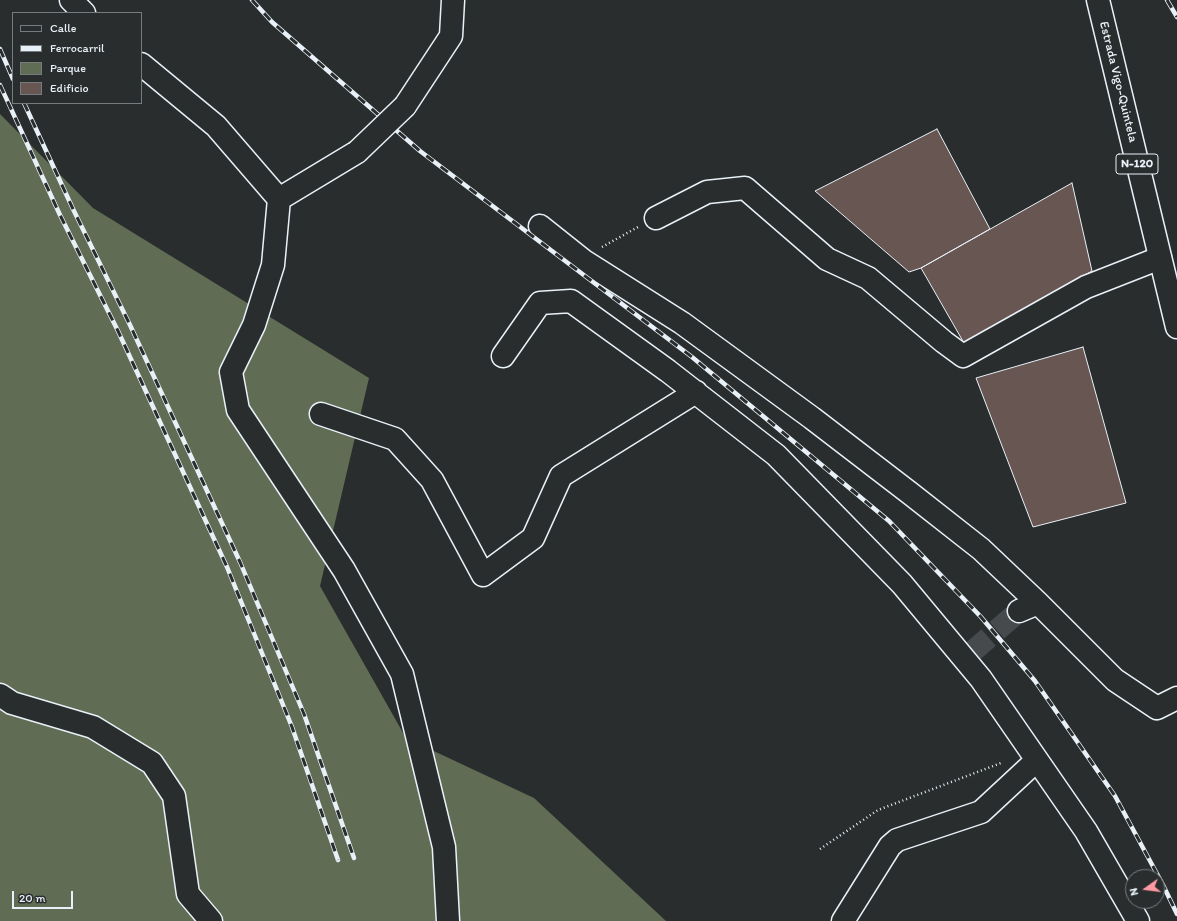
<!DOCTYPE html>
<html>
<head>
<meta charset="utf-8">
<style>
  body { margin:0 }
  #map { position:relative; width:1177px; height:921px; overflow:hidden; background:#2a2d2e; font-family:Itim,sans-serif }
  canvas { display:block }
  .legend { position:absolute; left:12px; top:12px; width:130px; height:92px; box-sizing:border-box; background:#2a2d2e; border:1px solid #767b7f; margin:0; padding:5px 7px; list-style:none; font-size:12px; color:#e8f1f8 }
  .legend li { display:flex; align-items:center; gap:8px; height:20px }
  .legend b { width:20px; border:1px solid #767b7f }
  .north { position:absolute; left:1125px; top:869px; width:40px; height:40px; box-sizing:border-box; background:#2a2d2e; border:1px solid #767b7f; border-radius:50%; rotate:256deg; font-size:11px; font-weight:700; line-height:16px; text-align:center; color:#e8f1f8 }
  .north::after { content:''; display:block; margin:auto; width:14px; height:18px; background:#ff9aa2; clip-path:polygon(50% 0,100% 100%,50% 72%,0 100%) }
  .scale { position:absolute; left:12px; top:891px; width:61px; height:18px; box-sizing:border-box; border:2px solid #e8f1f8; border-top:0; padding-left:5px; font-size:12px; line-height:14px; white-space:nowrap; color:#e8f1f8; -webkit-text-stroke:3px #2a2d2e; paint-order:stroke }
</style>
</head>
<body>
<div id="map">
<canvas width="1177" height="921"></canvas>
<ul class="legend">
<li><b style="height:5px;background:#2a2d2e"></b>Calle</li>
<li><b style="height:5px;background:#e8f1f8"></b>Ferrocarril</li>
<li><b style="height:11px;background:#606d54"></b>Parque</li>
<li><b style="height:11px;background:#685653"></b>Edificio</li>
</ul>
<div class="north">N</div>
<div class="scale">20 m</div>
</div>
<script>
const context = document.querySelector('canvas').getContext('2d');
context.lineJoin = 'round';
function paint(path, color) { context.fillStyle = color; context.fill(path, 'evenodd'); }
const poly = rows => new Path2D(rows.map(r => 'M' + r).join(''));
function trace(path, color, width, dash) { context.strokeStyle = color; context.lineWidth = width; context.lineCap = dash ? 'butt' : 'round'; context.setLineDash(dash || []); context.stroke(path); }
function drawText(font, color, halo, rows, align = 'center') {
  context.font = font + ' Itim,sans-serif'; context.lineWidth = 3; context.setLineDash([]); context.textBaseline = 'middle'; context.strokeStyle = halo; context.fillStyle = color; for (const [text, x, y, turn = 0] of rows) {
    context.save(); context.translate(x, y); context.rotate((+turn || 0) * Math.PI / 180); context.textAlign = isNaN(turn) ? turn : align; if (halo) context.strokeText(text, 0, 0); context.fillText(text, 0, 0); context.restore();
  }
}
paint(poly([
  [0,114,93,208,369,378,320,586,406,738,534,798,666,921,0,921]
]), '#606d54');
const building = poly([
  [937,129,990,229,921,268,909,272,815,191,937,129],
  [1072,183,1092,271,964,343,921,268,1072,183],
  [1083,347,1126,503,1033,527,976,378,1083,347]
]);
paint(building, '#685653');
trace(building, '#e8f1f8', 1);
trace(poly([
  [972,652,1019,611]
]), '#464a4c', 22, [22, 11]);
const minor = poly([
  [71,0,84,13],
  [141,64,216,126,279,199,273,265,254,325,231,372,238,410,344,570,402,674,444,847,448,921],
  [405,106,451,36,453,0],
  [279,199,357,152],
  [656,218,707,192,745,188,827,259,868,278,944,342,963,356,1086,287,1160,258],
  [540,226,584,261,682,323,812,418,911,494,981,549,1038,603,1115,680,1157,708,1177,698],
  [503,356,540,303,571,301,668,371,776,455,902,584,981,679,1086,831,1138,921],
  [321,414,395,439,432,480,483,575,533,538,561,476,696,392],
  [1019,611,1038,603],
  [0,695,12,703,93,727,152,763,174,796,188,894,211,921],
  [843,921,890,846,897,840,981,812,1037,760]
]);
const highway = poly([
  [1098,0,1177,327]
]);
trace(minor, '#e8f1f8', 25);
trace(highway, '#e8f1f8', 25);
trace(poly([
  [602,247,638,227],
  [820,849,878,810,1001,763]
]), '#e8f1f8', 2.5, [1, 3]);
trace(minor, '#2a2d2e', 22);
trace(highway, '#2a2d2e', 22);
const rail = poly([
  [252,0,272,22,420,151,692,357,889,521,981,617,1035,681,1115,796,1163,885,1177,914],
  [1167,0,1177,17],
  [0,49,13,79],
  [0,85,60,215,118,331,227,567,292,727,338,860],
  [24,103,73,209,130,325,240,562,304,714,354,858]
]);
trace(rail, '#e8f1f8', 4.5);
trace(rail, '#2a2d2e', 3, [9]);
const minorBridge = poly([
  [357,152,405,106]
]);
trace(minorBridge, '#e8f1f8', 25, []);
trace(minorBridge, '#2a2d2e', 22);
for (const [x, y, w] of [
  [1137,164,42]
]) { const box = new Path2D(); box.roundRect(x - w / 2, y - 10, w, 20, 3); context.fillStyle = '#2a2d2e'; context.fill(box); trace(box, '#e8f1f8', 1); }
drawText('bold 12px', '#e8f1f8', null, [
  ["N-120",1137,164]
]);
drawText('13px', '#e8f1f8', '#2a2d2e', [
  ["Estrada Vigo-Quintela",1118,82,76]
]);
</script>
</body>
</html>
